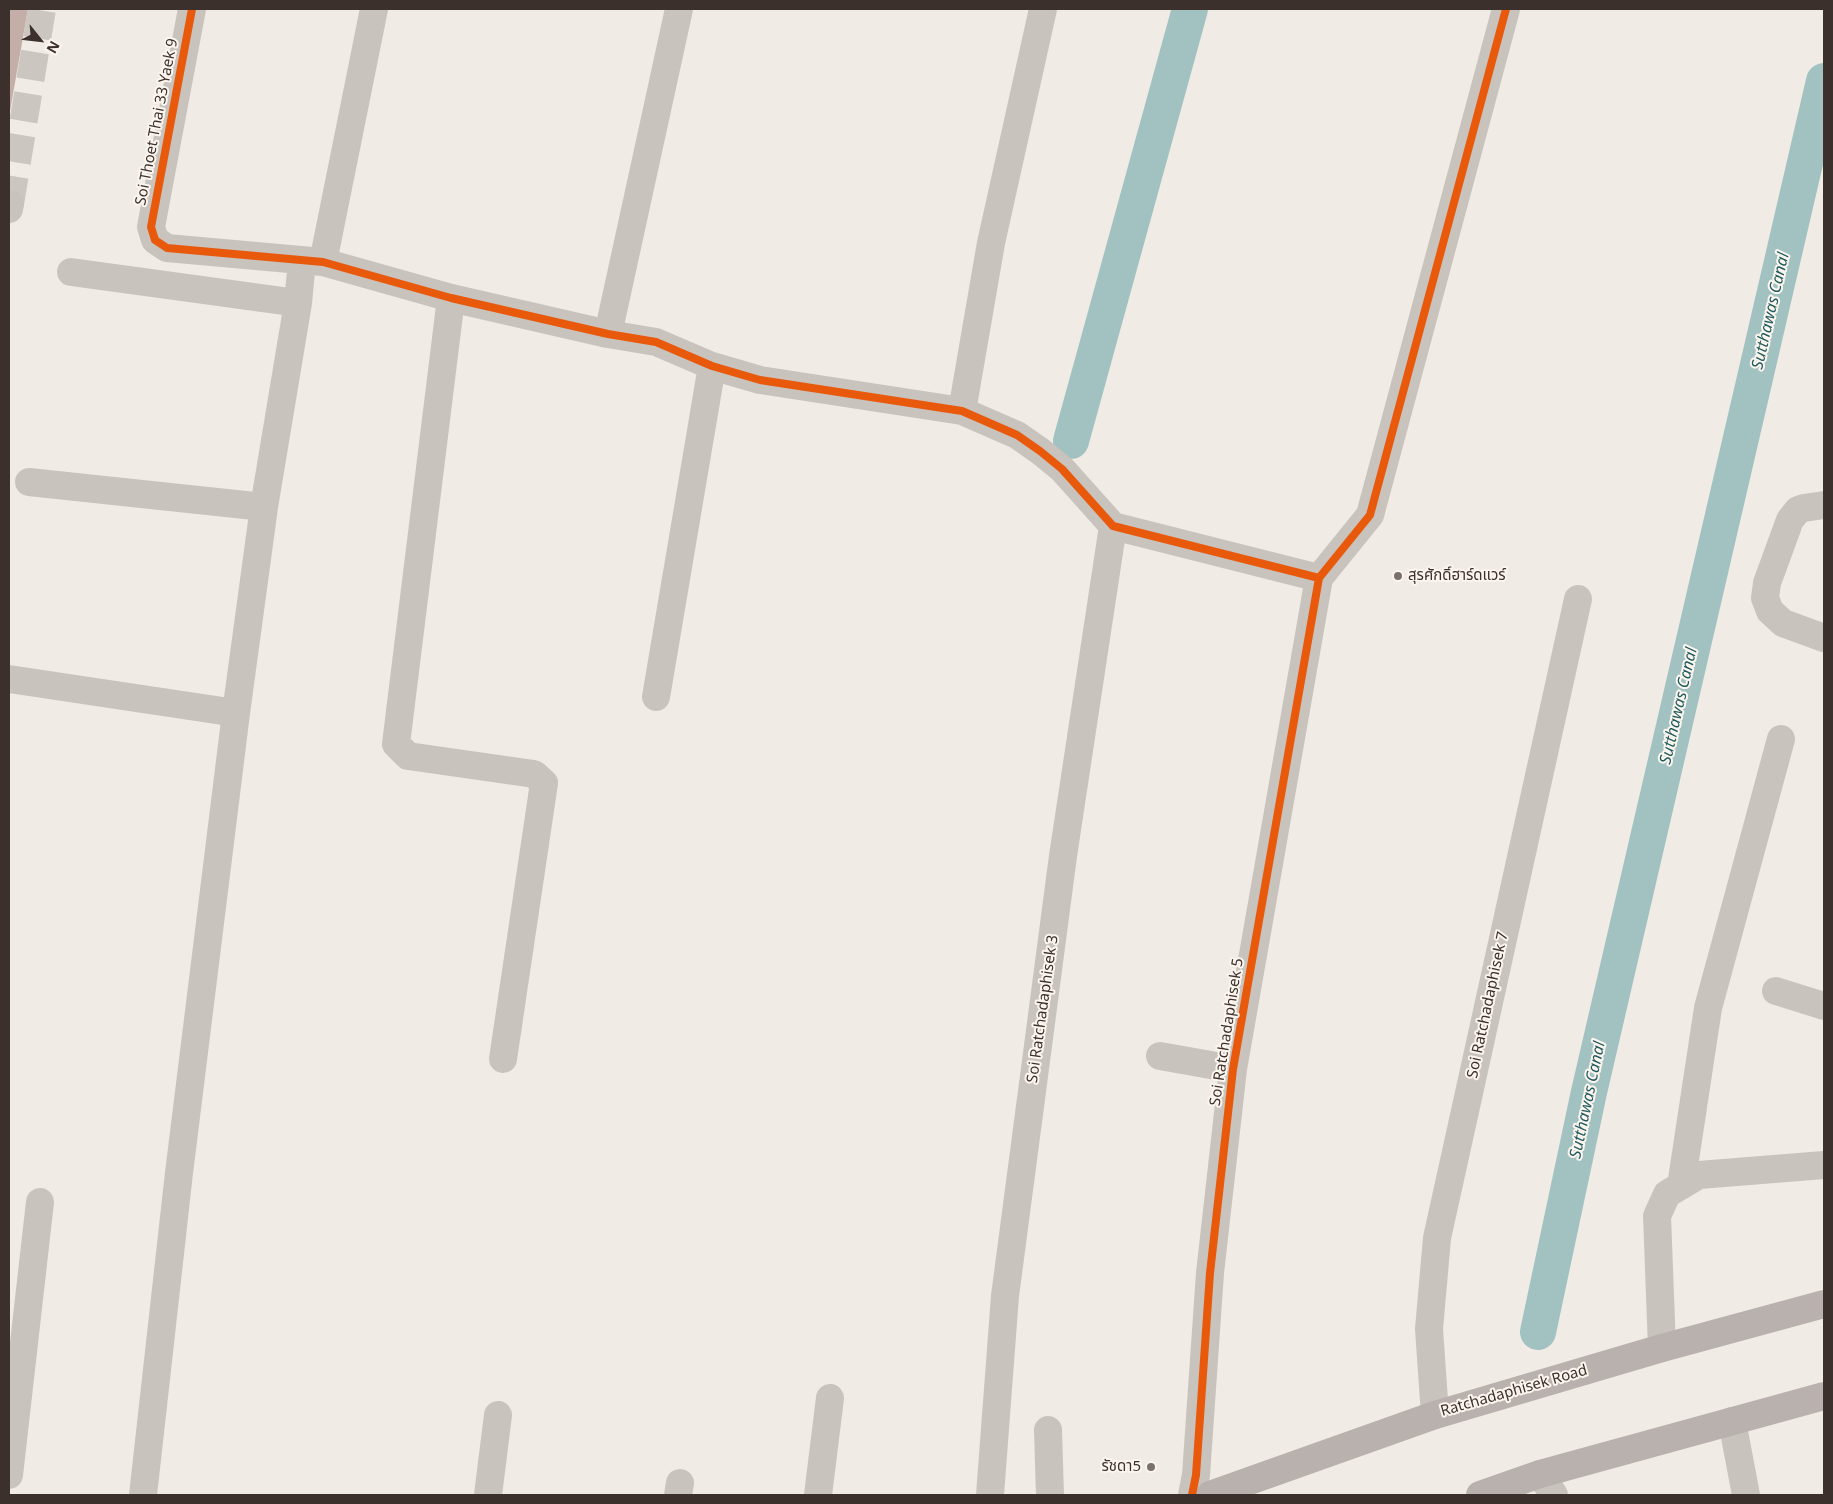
<!DOCTYPE html>
<html>
<head>
<meta charset="utf-8">
<style>
  body { margin:0 }
  #map { position:relative; width:1833px; height:1504px; overflow:hidden; background:#f0ebe5; font-family:"Noto Sans",sans-serif }
  canvas { display:block }
  .frame { position:absolute; inset:0; border:10px solid #3b302b; pointer-events:none }
  .north { position:absolute; left:15px; top:15px; width:50px; height:50px; -webkit-text-stroke:4px #fbf5ee; paint-order:stroke; rotate:119deg; font-size:14px; font-weight:700; line-height:20px; text-align:center; color:#3b302b }
  .north::after { content:''; display:block; margin:auto; width:18px; height:22px; background:#3b302b; clip-path:polygon(50% 0,100% 100%,50% 72%,0 100%) }
</style>
</head>
<body>
<div id="map">
<canvas width="1833" height="1504"></canvas>
<div class="frame"></div>
<div class="north">N</div>
</div>
<script>
const context = document.querySelector('canvas').getContext('2d');
context.lineJoin = 'round';
const poly = rows => new Path2D(rows.map(r => 'M' + r).join(''));
function trace(path, color, width, dash) { context.strokeStyle = color; context.lineWidth = width; context.lineCap = dash ? 'butt' : 'round'; context.setLineDash(dash || []); context.stroke(path); }
function paint(path, color) { context.fillStyle = color; context.fill(path, 'evenodd'); }
function drawText(font, color, halo, rows, align = 'center') {
  context.font = font + ' "Noto Sans","Noto Sans Thai",sans-serif'; context.lineWidth = 4; context.setLineDash([]); context.textBaseline = 'middle'; context.strokeStyle = halo; context.fillStyle = color; for (const [text, x, y, turn = 0] of rows) {
    context.save(); context.translate(x, y); context.rotate((+turn || 0) * Math.PI / 180); context.textAlign = isNaN(turn) ? turn : align; if (halo) context.strokeText(text, 0, 0); context.fillText(text, 0, 0); context.restore();
  }
}
trace(poly([
  [1071,441,1190,9],
  [1538,1332,1589,1092,1824,81]
]), '#a1c2c1', 36);
paint(poly([
  [9,9,28,9,10,111,9,111]
]), '#c3afa7');
trace(poly([
  [10,204,42,9]
]), '#ccc6c0', 28, [28, 14]);
trace(poly([
  [192,9,151,227,155,240,167,248,323,262,451,298,608,334,656,342,712,366,760,380,962,411,1017,435,1040,451,1062,469,1113,526,1319,578],
  [9,209,10,204],
  [323,262,374,9],
  [71,272,298,303],
  [451,298,396,744,408,756,534,774,544,783,503,1059],
  [608,334,679,9],
  [962,411,991,243,1043,9],
  [29,482,264,507],
  [1824,505,1804,508,1798,510,1790,520,1767,583,1765,598,1770,611,1783,623,1824,638],
  [9,679,236,713],
  [656,697,712,366],
  [1776,991,1824,1006],
  [1160,1056,1233,1069],
  [1681,1186,1708,1008,1781,739],
  [1662,1348,1657,1216,1667,1194,1699,1175,1824,1165],
  [1435,1415,1429,1329,1437,1238,1578,599],
  [1732,1421,1746,1495],
  [1048,1430,1050,1495],
  [1540,1474,1554,1495],
  [9,1475,40,1202],
  [143,1495,179,1173,236,713,264,507,298,303,302,260],
  [488,1495,498,1415],
  [678,1495,680,1483],
  [818,1495,830,1398],
  [990,1495,1005,1296,1063,856,1113,526],
  [1192,1495,1196,1475,1210,1273,1233,1069,1319,578,1370,515,1506,9]
]), '#c9c3be', 28);
trace(poly([
  [1210,1495,1435,1415,1662,1348,1824,1304],
  [1480,1495,1540,1474,1824,1396]
]), '#b8b1ad', 28);
trace(poly([
  [192,9,151,227,155,240,167,248,323,262,451,298,608,334,656,342,712,366,760,380,962,411,1017,435,1040,451,1062,469,1113,526,1319,578],
  [1192,1495,1196,1475,1210,1273,1233,1069,1319,578,1370,515,1506,9]
]), '#e8590c', 8);
for (const [x, y, r, color] of [
  [1398,576,5,"#7a716c"],
  [1151,1467,5,"#7a716c"]
]) { const dot = new Path2D(); dot.arc(x, y, r, 0, 2 * Math.PI); context.fillStyle = color; context.fill(dot); trace(dot, '#fbf5ee', 2); }
drawText('15px', '#3b302b', '#fbf5ee', [
  ["Soi Thoet Thai 33 Yaek 9",157,122,-79],
  ["Soi Ratchadaphisek 7",1488,1005,-78],
  ["Soi Ratchadaphisek 3",1043,1009,-82],
  ["Soi Ratchadaphisek 5",1227,1032,-81],
  ["Ratchadaphisek Road",1514,1391,-16]
]);
drawText('15px', '#3b302b', '#fbf5ee', [
  ["สุรศักดิ์ฮาร์ดแวร์",1408,576],
  ["รัชดา5",1141,1467,"right"]
], 'left');
drawText('italic 16px', '#1f5a5e', '#fbf5ee', [
  ["Sutthawas Canal",1771,311,-77],
  ["Sutthawas Canal",1679,706,-77],
  ["Sutthawas Canal",1588,1100,-78]
]);
</script>
</body>
</html>
